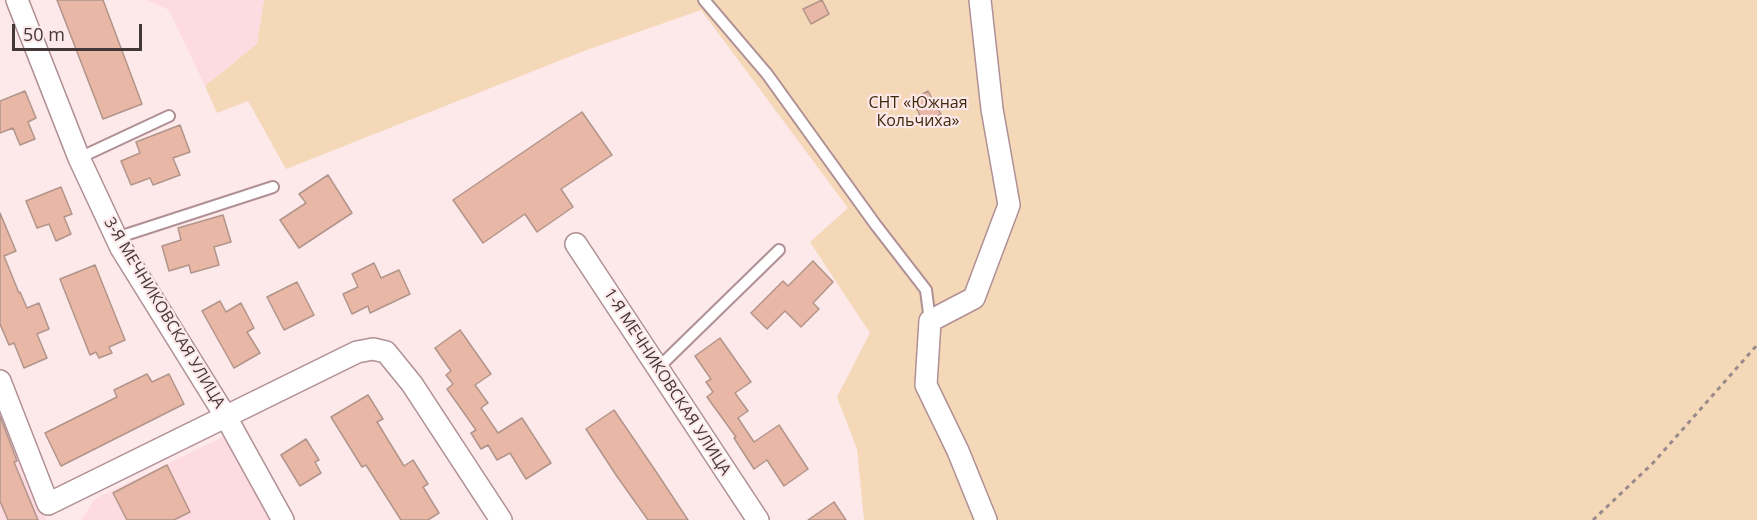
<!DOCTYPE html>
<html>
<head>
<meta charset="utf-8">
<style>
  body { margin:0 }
  #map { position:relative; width:1757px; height:520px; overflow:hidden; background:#fde8ea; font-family:"Open Sans",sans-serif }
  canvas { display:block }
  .scale { position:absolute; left:12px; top:24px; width:130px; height:27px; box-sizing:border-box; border:3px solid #443738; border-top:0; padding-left:8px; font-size:18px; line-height:21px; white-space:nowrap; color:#443738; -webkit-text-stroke:4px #fde8ea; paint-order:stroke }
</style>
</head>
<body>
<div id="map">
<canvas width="1757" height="520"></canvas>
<div class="scale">50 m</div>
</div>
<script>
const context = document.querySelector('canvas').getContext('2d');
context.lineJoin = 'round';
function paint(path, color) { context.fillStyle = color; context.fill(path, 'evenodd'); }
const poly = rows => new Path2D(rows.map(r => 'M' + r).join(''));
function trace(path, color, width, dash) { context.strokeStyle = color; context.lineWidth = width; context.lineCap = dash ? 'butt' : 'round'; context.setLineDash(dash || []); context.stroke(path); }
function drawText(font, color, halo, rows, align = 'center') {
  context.font = font + ' "Open Sans",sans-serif'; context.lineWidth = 4.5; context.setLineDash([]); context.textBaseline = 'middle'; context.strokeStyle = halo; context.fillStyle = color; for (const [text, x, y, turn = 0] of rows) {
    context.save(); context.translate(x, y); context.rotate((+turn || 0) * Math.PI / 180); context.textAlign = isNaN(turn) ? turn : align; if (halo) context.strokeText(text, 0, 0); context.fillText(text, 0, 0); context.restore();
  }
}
paint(poly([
  [146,0,264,0,257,44,205,86,169,10],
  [0,400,47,520,0,520],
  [227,435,272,520,81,520,95,499]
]), '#fedbe0');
paint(poly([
  [264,0,1757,0,1757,520,864,520,857,449,837,397,870,333,810,242,848,208,701,10,584,51,286,169,248,101,217,113,205,86,257,44]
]), '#f4d8b8');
const building = poly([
  [57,0,103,0,142,104,103,119,57,0],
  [822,0,829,14,811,24,803,9,822,0],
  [25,91,36,118,28,122,35,139,20,145,13,128,0,133,0,101,25,91],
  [928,91,941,114,924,123,912,100,928,91],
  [582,112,612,155,561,189,573,207,537,232,525,214,483,243,453,200,582,112],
  [180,125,190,152,173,158,180,175,153,185,150,178,131,185,121,161,140,153,136,142,180,125],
  [328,175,352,213,299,248,280,220,306,203,299,194,328,175],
  [61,187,72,214,64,217,71,234,56,241,49,224,37,228,26,201,61,187],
  [0,213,16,251,4,256,19,293,20,292,27,308,39,303,49,329,37,334,47,358,24,368,14,343,9,345,0,324,0,213],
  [223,215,231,242,214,247,219,265,191,273,189,265,169,271,162,246,181,240,178,228,223,215],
  [813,261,833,282,813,303,819,309,801,327,785,311,767,329,751,313,783,281,788,286,813,261],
  [374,263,381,278,399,270,410,294,370,313,368,306,352,314,343,294,358,287,352,274,374,263],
  [95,265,125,340,109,347,112,353,99,358,96,352,90,355,60,279,95,265],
  [297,282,314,315,284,330,267,297,297,282],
  [220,301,226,312,241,303,254,328,247,332,260,353,234,368,202,311,220,301],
  [460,330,491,374,475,385,488,403,481,408,498,433,522,418,551,463,526,479,510,453,497,460,488,445,481,449,471,433,476,430,447,389,453,384,446,375,451,371,435,348,460,330],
  [720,338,751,382,735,393,748,411,738,418,754,442,779,425,808,469,784,486,767,460,754,469,734,438,736,437,707,397,713,392,706,382,711,379,695,356,720,338],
  [147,374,152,382,169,374,184,404,61,466,45,433,117,397,114,390,147,374],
  [368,395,383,419,377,422,404,466,413,460,428,484,423,487,439,513,428,520,401,520,366,465,362,467,331,417,368,395],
  [614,410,657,473,688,520,648,520,616,475,586,429,614,410],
  [0,416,17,461,14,462,38,520,8,520,0,501,0,416],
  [306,439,319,460,315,462,321,473,300,486,281,455,306,439],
  [167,465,190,512,174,520,127,520,113,493,167,465],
  [834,502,846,520,808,520,834,502]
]);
paint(building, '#e8b7a6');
trace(building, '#b2958a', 1.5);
const service = poly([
  [704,0,767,74,875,224,926,290,930,321],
  [79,158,169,116],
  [116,238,273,187],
  [658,368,779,250]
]);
const minor = poly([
  [17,0,79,158,121,248,226,417,283,520],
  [980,0,992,109,1009,205,974,298,930,321,926,385,958,451,986,520],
  [576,244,758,520],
  [0,381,48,504,357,352,373,349,386,352,412,384,501,520]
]);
trace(service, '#b09094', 14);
trace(minor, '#b09094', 24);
trace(poly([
  [1593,520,1653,463,1757,345]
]), '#9a8a8b', 3, [4.5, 4.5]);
trace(service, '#fff', 10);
trace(minor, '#fff', 21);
drawText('16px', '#412a0c', '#fde8ea', [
  ["СНТ «Южная",918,103],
  ["Кольчиха»",918,121]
]);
drawText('16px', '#443738', '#fde8ea', [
  ["3-Я МЕЧНИКОВСКАЯ УЛИЦА",164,313,59],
  ["1-Я МЕЧНИКОВСКАЯ УЛИЦА",667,382,57]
]);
</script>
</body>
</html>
